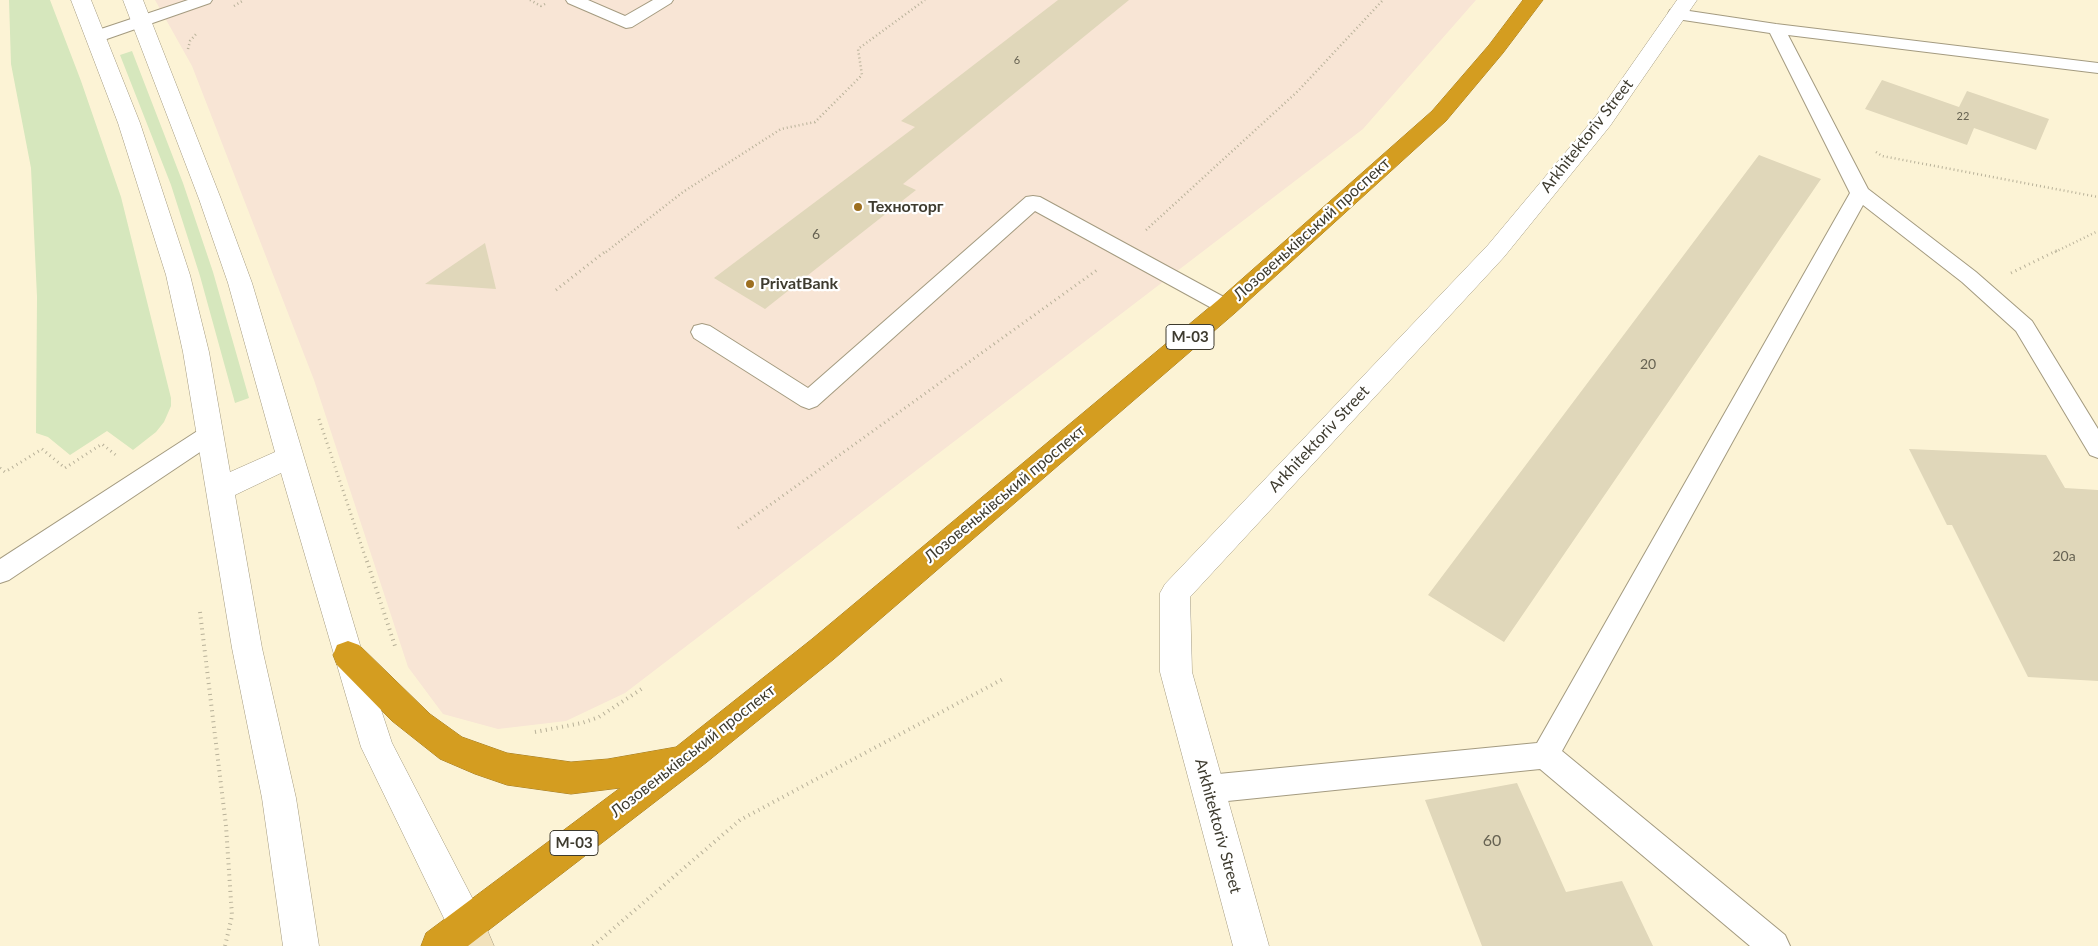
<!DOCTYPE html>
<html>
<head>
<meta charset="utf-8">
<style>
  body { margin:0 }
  canvas { display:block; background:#fcf3d5 }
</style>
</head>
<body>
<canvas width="2098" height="946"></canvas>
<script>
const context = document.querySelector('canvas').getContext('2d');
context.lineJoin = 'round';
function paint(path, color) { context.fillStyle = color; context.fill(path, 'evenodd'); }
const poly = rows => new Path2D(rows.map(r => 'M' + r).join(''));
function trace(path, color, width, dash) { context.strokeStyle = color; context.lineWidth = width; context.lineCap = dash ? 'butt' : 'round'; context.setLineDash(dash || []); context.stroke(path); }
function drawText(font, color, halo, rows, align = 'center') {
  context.font = font + ' Lato,sans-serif'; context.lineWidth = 4.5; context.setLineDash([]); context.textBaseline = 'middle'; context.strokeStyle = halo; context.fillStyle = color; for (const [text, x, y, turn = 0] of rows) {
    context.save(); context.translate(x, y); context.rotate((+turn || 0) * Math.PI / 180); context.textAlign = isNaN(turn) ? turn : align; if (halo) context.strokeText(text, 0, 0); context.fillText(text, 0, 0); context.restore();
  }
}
paint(poly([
  [155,0,1476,0,1363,129,625,693,566,721,498,729,443,714,408,667,314,380,192,66]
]), '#f8e5d5');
paint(poly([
  [9,0,50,0,81,81,121,197,171,398,171,406,164,422,156,432,133,450,107,431,70,455,48,437,36,433,37,297,31,168,11,64],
  [132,51,183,183,213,272,249,398,235,403,200,276,171,185,120,55]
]), '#d6e7bd');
paint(poly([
  [1058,0,1129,0,903,184,916,190,765,309,714,278,915,127,901,121],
  [1882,80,1959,107,1967,91,2049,119,2036,150,1974,128,1967,145,1865,109],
  [1759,155,1821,179,1504,642,1428,595],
  [485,243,496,289,425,284],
  [1909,449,2046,455,2065,488,2098,490,2098,681,2028,677,1952,525,1947,525],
  [1517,783,1566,892,1622,881,1653,946,1482,946,1425,800]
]), '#e0d7ba');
const lane = poly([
  [188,0,212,0,210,3,101,41,95,42,89,41,87,37,89,33,188,0],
  [566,0,588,0,625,16,653,0,673,0,671,3,632,27,626,28,568,3,566,0],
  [1676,9,1776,24,2098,63,2098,73,1788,35,1868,189,1976,272,2032,321,2098,429,2098,458,2090,455,2016,331,1962,282,1863,205,1562,751,1785,935,1790,946,1750,946,1540,769,1208,803,1198,799,1194,789,1198,779,1208,775,1537,743,1850,193,1770,33,1670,18,1668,14,1670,10,1676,9],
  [1033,196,1040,197,1233,302,1237,307,1233,312,1226,315,1219,312,1035,211,817,406,809,409,801,406,694,338,691,332,694,326,702,324,710,326,808,388,1026,197,1033,196],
  [210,425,218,428,222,434,218,440,9,580,0,583,0,559,202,428,210,425]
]);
const street = poly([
  [71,0,91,0,140,123,190,275,209,352,230,472,275,452,228,283,199,199,123,0,143,0,221,199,252,283,363,655,392,743,480,913,485,926,480,939,467,944,454,939,361,747,281,473,235,495,262,648,296,798,319,946,283,946,262,798,232,648,183,352,166,275,118,123,71,0],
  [1677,0,1697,0,1610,126,1504,257,1190,597,1192,672,1269,946,1233,946,1160,672,1160,593,1165,584,1488,245,1596,116,1677,0]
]);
const secondary = poly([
  [467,908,480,913,494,946,458,946,449,926,454,913,467,908]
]);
const highway = poly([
  [1523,0,1543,0,1503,53,1446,121,1235,313,834,659,707,762,468,946,421,946,426,933,620,788,571,794,507,785,475,774,440,759,392,721,337,665,333,655,337,645,348,641,359,645,430,714,462,737,507,753,571,762,608,759,676,747,812,639,1217,301,1432,111,1489,45,1523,0]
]);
trace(lane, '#a49b80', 2);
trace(street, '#a49b80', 1);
trace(secondary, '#a49b80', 1);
trace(highway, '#a07b25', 1);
trace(poly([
  [530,0,541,6,545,4],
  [234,6,244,0],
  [188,49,190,41,197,33],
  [1876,152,1882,156,2098,197],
  [1146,230,1298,91,1383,0],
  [606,252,683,192,781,129,815,122,862,75,858,49,925,0],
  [2055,252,2098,231]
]), '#b8b199', 2.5, [1, 3]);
trace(poly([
  [2011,273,2058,250],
  [556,290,607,250],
  [319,419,367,562],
  [0,468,5,472,42,449,65,468,102,444,117,456],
  [738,528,1097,270]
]), '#b8b199', 3, [1, 4]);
trace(poly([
  [367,561,395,646],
  [200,612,226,826,232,916,225,946],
  [535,732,582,723,599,717,643,688],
  [593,946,740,820,1003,679]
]), '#b8b199', 4, [1, 4.5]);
paint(lane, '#fff');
paint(street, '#fff');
paint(secondary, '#f2e2bc');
paint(highway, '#d49d20');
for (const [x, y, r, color] of [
  [858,207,5,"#9d6f20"],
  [750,284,5,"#9d6f20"]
]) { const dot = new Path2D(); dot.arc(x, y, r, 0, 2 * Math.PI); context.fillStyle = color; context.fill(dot); trace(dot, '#fff', 2); }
drawText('11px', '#666252', null, [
  ["6",1017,60],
  ["22",1963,116]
]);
drawText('14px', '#666252', null, [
  ["6",816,234],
  ["20",1648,364],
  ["20а",2064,556]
]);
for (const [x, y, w] of [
  [1190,337,48],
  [574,843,48]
]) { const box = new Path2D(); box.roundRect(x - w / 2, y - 12.5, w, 25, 4); context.fillStyle = '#fff'; context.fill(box); trace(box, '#3e3b2f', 1); }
drawText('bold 15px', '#3e3b2f', null, [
  ["М-03",1190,337],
  ["М-03",574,843]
]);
drawText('16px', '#3e3b2f', '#fff', [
  ["Arkhitektoriv Street",1587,136,-52],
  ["Лозовеньківський проспект",1312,229,-42],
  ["Arkhitektoriv Street",1319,439,-47],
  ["Лозовеньківський проспект",1005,494,-40],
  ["Лозовеньківський проспект",693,751,-38],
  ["Arkhitektoriv Street",1218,826,75]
]);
drawText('bold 16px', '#3e3b2f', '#fff', [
  ["Техноторг",868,207],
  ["PrivatBank",760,284]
], 'left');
drawText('16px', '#666252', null, [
  ["60",1492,841]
]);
</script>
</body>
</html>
